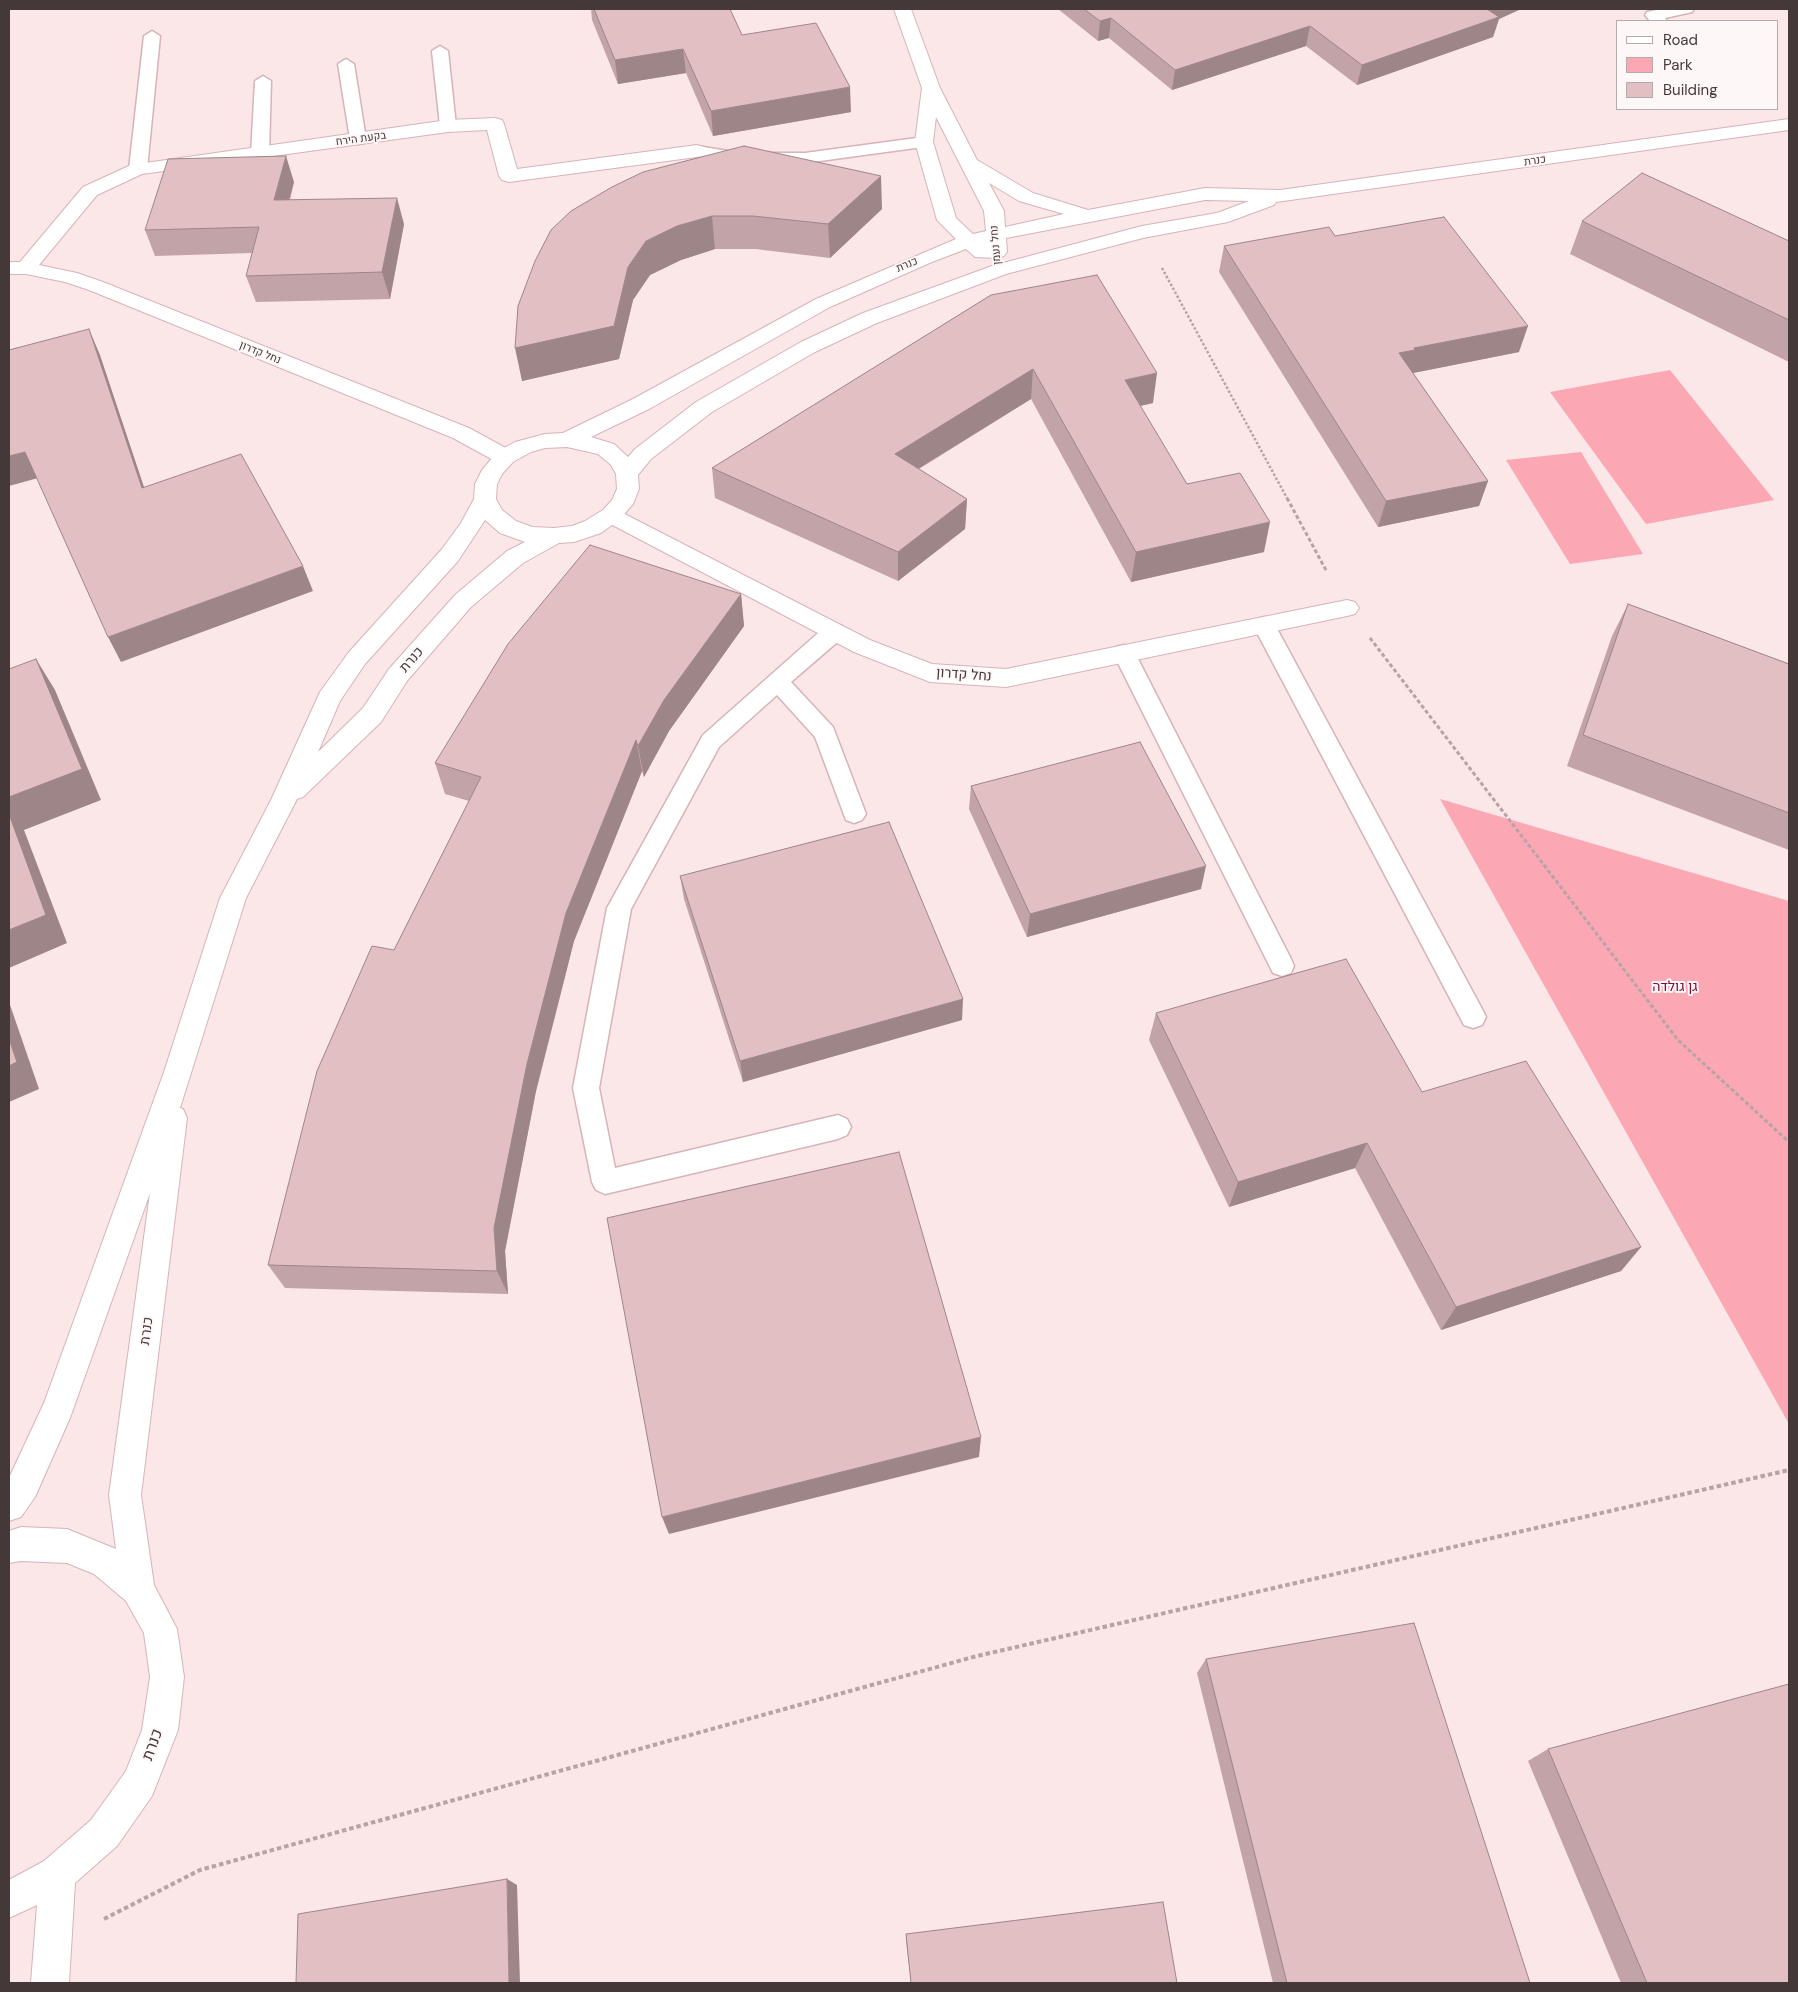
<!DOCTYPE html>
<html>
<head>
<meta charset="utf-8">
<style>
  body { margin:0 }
  #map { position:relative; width:1798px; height:1992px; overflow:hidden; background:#fbe6e8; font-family:"DM Sans",sans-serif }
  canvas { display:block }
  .frame { position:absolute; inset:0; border:10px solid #453839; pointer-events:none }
  .legend { position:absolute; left:1616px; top:20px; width:162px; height:90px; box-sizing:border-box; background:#fef7f8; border:1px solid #b4abac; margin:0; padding:6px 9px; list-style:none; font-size:15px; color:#453839 }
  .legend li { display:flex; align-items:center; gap:10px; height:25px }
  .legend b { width:25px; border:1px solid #b4abac }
</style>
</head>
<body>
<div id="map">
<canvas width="1798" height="1992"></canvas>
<div class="frame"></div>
<ul class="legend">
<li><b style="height:6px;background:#fff"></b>Road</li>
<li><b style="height:14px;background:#fba7b4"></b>Park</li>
<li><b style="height:14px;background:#e1bfc3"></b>Building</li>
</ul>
</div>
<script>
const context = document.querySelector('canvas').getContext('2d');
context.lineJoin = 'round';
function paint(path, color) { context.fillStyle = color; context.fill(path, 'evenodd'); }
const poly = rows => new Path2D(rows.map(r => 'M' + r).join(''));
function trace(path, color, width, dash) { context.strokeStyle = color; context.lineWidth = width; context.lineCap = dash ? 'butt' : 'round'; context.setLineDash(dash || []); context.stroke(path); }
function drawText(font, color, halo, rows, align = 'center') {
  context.font = font + ' "DM Sans",Heebo,sans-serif'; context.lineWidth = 4; context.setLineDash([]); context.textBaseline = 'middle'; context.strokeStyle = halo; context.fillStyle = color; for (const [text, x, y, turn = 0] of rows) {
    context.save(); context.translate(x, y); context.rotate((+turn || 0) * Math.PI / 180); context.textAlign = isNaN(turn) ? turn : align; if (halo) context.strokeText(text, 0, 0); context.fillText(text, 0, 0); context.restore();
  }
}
paint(poly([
  [1670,370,1774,500,1646,524,1550,392],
  [1581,452,1643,554,1570,564,1506,460],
  [1440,799,1789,901,1789,1424]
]), '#fba7b4');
const lane = poly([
  [1661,9,1694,9,1692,12,1665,18,1667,21,1650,21,1645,15,1647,12,1661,9],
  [152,31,160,36,147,169,144,173,138,174,132,173,129,169,144,36,152,31],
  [440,46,448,51,456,126,454,130,448,131,442,130,440,126,432,51,440,46],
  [346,59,354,64,366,139,364,143,358,144,352,143,350,139,338,64,346,59],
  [263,76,271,81,269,154,266,158,260,159,254,158,251,154,255,81,263,76],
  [924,137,930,138,932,142,930,146,805,163,741,163,697,156,691,155,688,151,691,147,697,146,741,153,805,153,924,137],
  [1264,617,1272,620,1275,625,1482,1009,1486,1017,1482,1025,1473,1028,1464,1025,1253,625,1256,620,1264,617],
  [834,624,842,626,845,632,842,638,791,682,833,727,866,814,862,820,854,823,846,820,815,737,777,695,719,747,631,909,599,1088,615,1168,838,1115,847,1119,851,1127,847,1135,838,1139,605,1194,596,1190,592,1182,573,1088,607,908,703,735,826,626,834,624],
  [1124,645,1132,647,1135,653,1291,959,1294,966,1291,973,1282,976,1273,973,1113,653,1116,647,1124,645]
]);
const street = poly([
  [495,118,502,120,504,124,517,169,697,145,704,147,706,151,704,155,697,157,509,182,502,180,499,176,487,130,448,132,142,174,97,195,39,265,77,273,103,282,469,428,513,452,516,457,513,462,505,464,497,462,453,438,89,290,65,282,26,274,9,274,9,262,20,262,83,187,131,165,448,120,495,118],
  [611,507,870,640,932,664,1006,669,1347,600,1355,602,1359,608,1355,614,1347,616,1006,687,930,682,854,652,603,520,600,515,603,510,611,507]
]);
const secondary = poly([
  [894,9,911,9,940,88,977,160,1033,193,1088,210,1205,188,1280,190,1789,119,1789,130,1276,202,1274,205,1228,222,1143,238,1006,274,877,323,815,352,712,412,651,459,638,475,639,489,633,504,619,520,601,533,574,542,559,543,523,563,471,607,407,681,381,722,303,797,297,799,246,898,180,1108,183,1109,187,1118,141,1495,154,1585,177,1629,184,1677,178,1730,152,1796,117,1846,75,1883,69,1983,31,1983,37,1905,9,1918,9,1880,44,1861,91,1820,126,1771,142,1730,150,1677,144,1633,126,1601,94,1574,67,1563,21,1561,9,1563,9,1531,21,1527,67,1529,116,1549,109,1495,150,1193,70,1418,35,1497,21,1517,9,1521,9,1478,44,1403,164,1072,220,898,271,800,320,692,349,652,442,549,461,523,474,499,475,484,482,470,497,452,515,442,545,434,563,433,633,399,816,299,956,239,937,220,915,142,922,88,894,9],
  [936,117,984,211,986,231,973,234,956,218,933,142,936,117],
  [989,183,1019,201,1064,214,1005,227,1004,211,989,183],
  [1205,200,1249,201,1217,213,1142,226,992,266,863,313,801,342,696,402,635,449,628,457,614,444,591,437,649,409,830,307,932,262,966,249,975,257,997,258,1004,256,1007,252,1006,238,1205,200],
  [567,447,598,454,611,465,616,474,617,489,612,500,603,510,585,521,572,526,554,528,532,527,516,521,502,510,496,499,497,484,502,474,513,462,531,452,545,448,567,447],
  [485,520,500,533,525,542,507,551,455,595,389,669,363,708,318,752,340,701,365,664,458,561,485,520]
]);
trace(lane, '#d6b4b8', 3);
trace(street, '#d6b4b8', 2);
trace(secondary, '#d6b4b8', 2);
trace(poly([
  [1162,268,1288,500]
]), '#b6a4a5', 2.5, [2.5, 2]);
trace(poly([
  [1287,498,1327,572],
  [1370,638,1678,1040,1789,1142]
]), '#b6a4a5', 3, [4, 2.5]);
trace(poly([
  [104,1919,200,1870,977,1656,1789,1470]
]), '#b6a4a5', 4, [4.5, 3]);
paint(lane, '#fff');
paint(street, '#fff');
paint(secondary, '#fff');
paint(poly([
  [591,9,730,9,742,35,851,112,713,136,686,73,618,84,592,20],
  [1058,9,1521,9,1499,19,1493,37,1357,85,1306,46,1172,90,1109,38,1098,41],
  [744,146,882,209,830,258,755,249,715,249,681,260,650,275,633,300,619,359,522,381],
  [294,182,290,200,404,224,390,299,256,302,246,276,252,253,155,256,145,230],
  [1582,221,1789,241,1789,362,1570,254],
  [1335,236,1519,352,1413,373,1488,481,1479,506,1378,527,1219,272,1224,246],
  [991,295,1153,403,1140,406,1187,484,1264,552,1131,582,1031,399,919,469,967,499,965,529,898,581,715,498,712,468],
  [741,594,744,626,669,731,644,777,642,771,574,941,536,1091,505,1251,508,1294,285,1288,268,1265,394,950,469,801,445,794,435,763],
  [1628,604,1789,664,1789,850,1567,766,1612,636],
  [971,786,1201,889,1027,937,969,809],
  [680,876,962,1020,743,1082,684,899],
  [1156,1013,1422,1092,1641,1247,1621,1271,1441,1330,1355,1168,1229,1207,1149,1040],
  [1206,1659,1530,1983,1273,1983,1197,1673],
  [1548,1749,1789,1983,1621,1983,1528,1761],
  [906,1934,1177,1983,911,1983,906,1940]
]), '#c2a4a8');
paint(poly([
  [1485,9,1521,9,1499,19,1493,37,1357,85,1362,65],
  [1111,18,1109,38,1098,41,1100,21],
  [1310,26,1306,46,1172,90,1175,70],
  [683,49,686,73,618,84,615,60],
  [850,87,851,112,713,136,711,111],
  [286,156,294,182,282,226,274,200],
  [881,176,882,209,830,258,828,224],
  [397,198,404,224,390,299,382,272],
  [712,216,715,249,681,260,650,275,633,300,619,359,522,381,515,348,628,267,646,241,677,226],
  [1528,326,1519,352,1408,374,1399,353,1414,348],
  [89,329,100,355,153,514,142,488],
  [1033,369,1031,399,895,483,895,454],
  [1157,373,1153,403,1121,410,1125,380],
  [25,452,38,478,9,486,9,456],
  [1488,481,1479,506,1378,527,1386,501],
  [967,499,965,529,898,581,898,552],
  [1270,522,1264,552,1131,582,1136,552],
  [303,566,313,591,121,662,108,637],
  [741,594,744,626,669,731,644,777,638,746,664,700],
  [36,659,55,690,101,800,24,830,67,943,9,968,9,797],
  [636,740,642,771,574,941,536,1091,505,1251,508,1294,497,1271,494,1228,527,1064,566,913],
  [1206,866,1201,889,1027,937,1030,914],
  [963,999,962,1020,743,1082,740,1061],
  [9,1002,39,1089,9,1102],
  [1367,1143,1355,1168,1229,1207,1238,1182],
  [1641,1247,1621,1271,1441,1330,1456,1307],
  [981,1437,979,1457,669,1534,662,1517],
  [507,1879,517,1885,520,1983,509,1983]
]), '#9e8688');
const building = poly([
  [594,9,730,9,742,35,816,23,850,87,711,111,683,49,615,60,594,9],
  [1084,9,1487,9,1499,17,1362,65,1310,26,1175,70,1111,18,1100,21,1084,9],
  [744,146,881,176,828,224,753,216,712,216,677,226,646,241,628,267,614,326,515,348,518,306,535,261,551,230,571,211,612,187,643,172,744,146],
  [286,156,274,200,397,198,382,272,246,276,259,227,145,230,168,159,286,156],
  [1642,173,1789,241,1789,320,1582,221,1642,173],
  [1444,217,1528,326,1414,348,1415,350,1399,353,1488,481,1386,501,1224,246,1329,227,1335,236,1444,217],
  [1097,275,1157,373,1125,380,1187,484,1240,473,1270,522,1136,552,1033,369,895,454,967,499,898,552,712,468,991,295,1097,275],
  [89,329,142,488,241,454,303,566,108,637,25,452,9,456,9,350,89,329],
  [590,545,741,594,664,700,638,746,636,740,566,913,527,1064,494,1228,497,1271,268,1265,317,1071,372,946,394,950,481,777,435,763,508,644,590,545],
  [1628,604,1789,664,1789,813,1583,735,1628,604],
  [36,659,82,769,9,797,9,669,36,659],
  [1140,742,1206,866,1030,914,971,786,1140,742],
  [9,814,46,915,9,930,9,814],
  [889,822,963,999,740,1061,680,876,889,822],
  [1346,959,1422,1092,1526,1061,1641,1247,1456,1307,1367,1143,1238,1182,1156,1013,1346,959],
  [9,1039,17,1062,9,1066,9,1039],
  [899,1152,981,1437,662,1517,607,1218,899,1152],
  [1414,1623,1530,1983,1287,1983,1206,1659,1414,1623],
  [1789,1684,1789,1983,1647,1983,1548,1749,1789,1684],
  [507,1879,509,1983,296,1983,298,1914,507,1879],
  [1163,1902,1177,1983,911,1983,906,1934,1163,1902]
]);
paint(building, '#e1bfc3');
trace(building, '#9e8688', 1);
drawText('11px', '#453839', '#fef7f8', [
  ["בקעת הירח",361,139,-8],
  ["כנרת",1535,161,-8],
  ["נחל נעמן",996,245,-95],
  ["כנרת",907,265,-23],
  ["נחל קדרון",260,353,22]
]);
drawText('14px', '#453839', '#fef7f8', [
  ["כנרת",412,660,-49],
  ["נחל קדרון",964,675,4],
  ["כנרת",147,1331,-82]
]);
drawText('14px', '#810c34', '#fef7f8', [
  ["גן גולדה",1675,987]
]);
drawText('16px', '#453839', '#fef7f8', [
  ["כנרת",153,1745,-70]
]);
</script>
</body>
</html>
